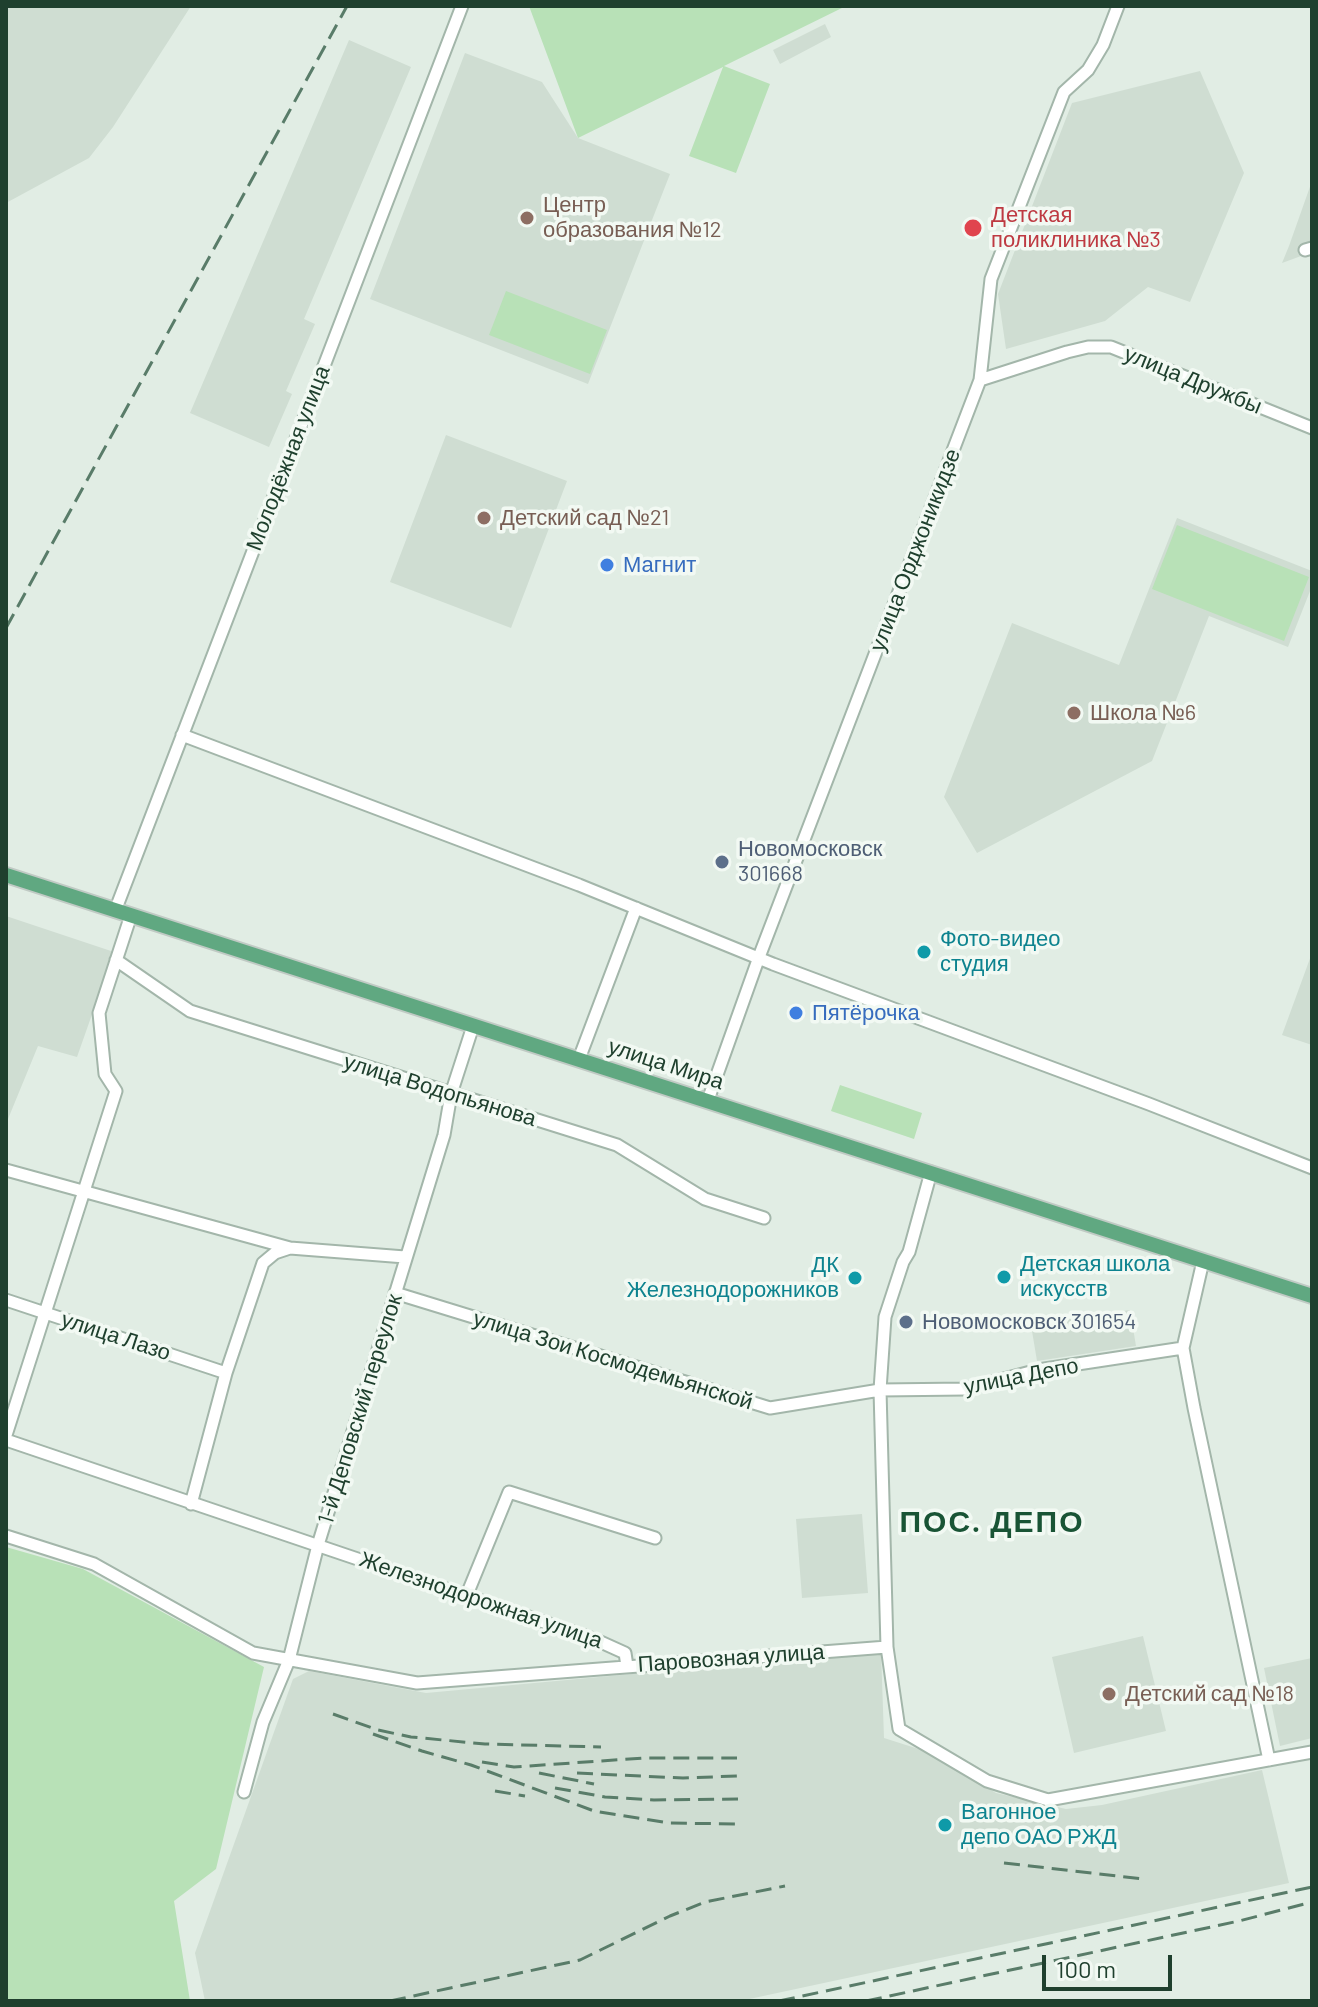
<!DOCTYPE html>
<html>
<head>
<meta charset="utf-8">
<style>
  body { margin:0 }
  #map { position:relative; width:1318px; height:2007px; overflow:hidden; background:#e1ede4; font-family:Barlow,sans-serif }
  canvas { display:block }
  .frame { position:absolute; inset:0; border:8px solid #1f402e; pointer-events:none }
  .scale { position:absolute; left:1042px; top:1955px; width:130px; height:36px; box-sizing:border-box; border:4px solid #1f402e; border-top:0; padding-left:10px; font-size:24px; line-height:28px; white-space:nowrap; color:#1f402e; -webkit-text-stroke:6px #f2f9f3; paint-order:stroke }
</style>
</head>
<body>
<div id="map">
<canvas width="1318" height="2007"></canvas>
<div class="frame"></div>
<div class="scale">100 m</div>
</div>
<script>
const context = document.querySelector('canvas').getContext('2d');
context.lineJoin = 'round';
function paint(path, color) { context.fillStyle = color; context.fill(path, 'evenodd'); }
const poly = rows => new Path2D(rows.map(r => 'M' + r).join(''));
function trace(path, color, width, dash) { context.strokeStyle = color; context.lineWidth = width; context.lineCap = dash ? 'butt' : 'round'; context.setLineDash(dash || []); context.stroke(path); }
function drawText(font, color, halo, rows, align = 'center') {
  context.font = font + ' Barlow,sans-serif'; context.lineWidth = 7; context.setLineDash([]); context.textBaseline = 'middle'; context.strokeStyle = halo; context.fillStyle = color; for (const [text, x, y, turn = 0] of rows) {
    context.save(); context.translate(x, y); context.rotate((+turn || 0) * Math.PI / 180); context.textAlign = isNaN(turn) ? turn : align; if (halo) context.strokeText(text, 0, 0); context.fillText(text, 0, 0); context.restore();
  }
}
paint(poly([
  [6,6,191,6,113,127,89,158,6,203],
  [825,24,831,37,780,64,773,50],
  [349,40,411,67,304,319,315,324,286,391,292,394,269,447,190,413],
  [465,53,542,82,578,138,670,174,588,384,370,299],
  [1200,71,1244,173,1190,302,1148,287,1105,321,1006,349,998,294,1072,103],
  [1312,181,1312,252,1282,263,1289,246],
  [446,435,567,481,511,628,390,582],
  [1177,518,1312,571,1312,586,1288,647,1209,616,1152,761,977,853,944,797,1012,623,1119,665],
  [6,916,114,952,77,1057,38,1046,8,1119],
  [1312,953,1312,1045,1282,1035],
  [1130,1310,1136,1346,1037,1361,1031,1325],
  [862,1514,868,1593,802,1598,796,1519],
  [1143,1636,1166,1731,1074,1753,1052,1657],
  [881,1651,884,1738,928,1752,996,1793,1066,1809,1102,1805,1262,1770,1289,1883,740,2001,205,2001,195,1953,293,1679,309,1671,426,1693],
  [1312,1658,1312,1738,1280,1746,1264,1668]
]), '#cfddd2');
paint(poly([
  [529,6,846,6,724,66,770,84,736,173,689,156,723,67,578,138],
  [506,291,607,330,590,374,489,335],
  [1177,525,1309,577,1284,641,1152,589],
  [840,1085,922,1113,914,1139,831,1111],
  [6,1547,83,1569,264,1667,216,1869,174,1901,190,2001,6,2001]
]), '#b8e1b7');
const minor = poly([
  [1305,250,1312,248],
  [980,380,1067,352,1088,347,1111,347,1312,428],
  [182,735,579,885,773,964,1149,1104,1312,1168],
  [115,911,462,6],
  [116,960,190,1011,617,1145,705,1199,764,1218],
  [579,1059,636,908],
  [708,1100,759,957,980,380,991,279,1064,92,1088,70,1103,45,1118,6],
  [6,1170,290,1248,405,1257],
  [395,1293,770,1408,880,1390,885,1317,903,1262,909,1252,931,1172],
  [6,1300,226,1373],
  [1183,1348,1203,1261],
  [6,1435,116,1091,105,1074,99,1013,131,915],
  [6,1440,594,1639,625,1653,627,1666],
  [191,1504,226,1373,263,1263,275,1253,290,1248],
  [6,1536,94,1564,253,1653,417,1683,887,1647],
  [466,1597,509,1492,655,1538],
  [1269,1760,1194,1408,1183,1348,1038,1370,966,1389,880,1390,887,1647,899,1729,987,1781,1048,1800,1312,1752],
  [244,1792,263,1722,289,1660,318,1545,444,1135,451,1094,473,1026]
]);
const major = poly([
  [6,875,1312,1296]
]);
trace(minor, '#a3b6aa', 15);
trace(major, '#c0cac4', 18);
trace(minor, '#fff', 11);
trace(major, '#60a881', 14);
trace(poly([
  [6,628,347,6],
  [333,1714,378,1730,411,1737,485,1744,601,1747],
  [373,1734,422,1751,471,1765,594,1811,669,1823,737,1824],
  [482,1762,514,1767,644,1758,737,1758],
  [539,1773,594,1784],
  [577,1773,683,1778,737,1776],
  [555,1788,605,1797,654,1800,738,1799],
  [495,1791,525,1796],
  [1004,1863,1143,1879],
  [390,2001,580,1960,670,1916,705,1902,785,1886],
  [779,2001,1312,1887],
  [866,2001,1239,1921,1312,1902]
]), '#597c69', 3, [16, 8]);
for (const [x, y, r, color] of [
  [527,218,8,"#8d6e63"],
  [973,228,10,"#e0444e"],
  [484,518,8,"#8d6e63"],
  [607,565,8,"#3f7fe0"],
  [1074,713,8,"#8d6e63"],
  [722,862,8,"#5c6f8a"],
  [924,952,8,"#0f9aa8"],
  [796,1013,8,"#3f7fe0"],
  [1004,1277,8,"#0f9aa8"],
  [855,1278,8,"#0f9aa8"],
  [906,1322,8,"#5c6f8a"],
  [1109,1694,8,"#8d6e63"],
  [945,1825,8,"#0f9aa8"]
]) { const dot = new Path2D(); dot.arc(x, y, r, 0, 2 * Math.PI); context.fillStyle = color; context.fill(dot); trace(dot, '#f2f9f3', 3); }
drawText('22px', '#785e54', '#f2f9f3', [
  ["Центр",543,205],
  ["образования №12",543,230],
  ["Детский сад №21",500,518],
  ["Школа №6",1090,713],
  ["Детский сад №18",1125,1694]
], 'left');
drawText('22px', '#be3a42', '#f2f9f3', [
  ["Детская",991,215],
  ["поликлиника №3",991,240]
], 'left');
drawText('22px', '#1f402e', '#f2f9f3', [
  ["улица Дружбы",1193,380,22],
  ["Молодёжная улица",288,458,-69],
  ["улица Орджоникидзе",915,550,-69],
  ["улица Мира",666,1064,18],
  ["улица Водопьянова",440,1090,17],
  ["улица Лазо",116,1336,18],
  ["улица Зои Космодемьянской",613,1360,17],
  ["улица Депо",1021,1376,-11],
  ["1-й Деповский переулок",360,1409,-73],
  ["Железнодорожная улица",481,1600,19],
  ["Паровозная улица",731,1658,-4]
]);
drawText('22px', '#366cbe', '#f2f9f3', [
  ["Магнит",623,565],
  ["Пятёрочка",812,1013]
], 'left');
drawText('22px', '#4e5e75', '#f2f9f3', [
  ["Новомосковск",738,849],
  ["301668",738,874],
  ["Новомосковск 301654",922,1322]
], 'left');
drawText('22px', '#0d838f', '#f2f9f3', [
  ["Фото-видео",940,939],
  ["студия",940,964],
  ["Детская школа",1020,1264],
  ["искусств",1020,1289],
  ["ДК",839,1265,"right"],
  ["Железнодорожников",839,1290,"right"],
  ["Вагонное",961,1812],
  ["депо ОАО РЖД",961,1837]
], 'left');
context.letterSpacing = '2px';
drawText('bold 30px', '#195435', '#f2f9f3', [
  ["ПОС. ДЕПО",992,1522]
]);
context.letterSpacing = '0px';
</script>
</body>
</html>
